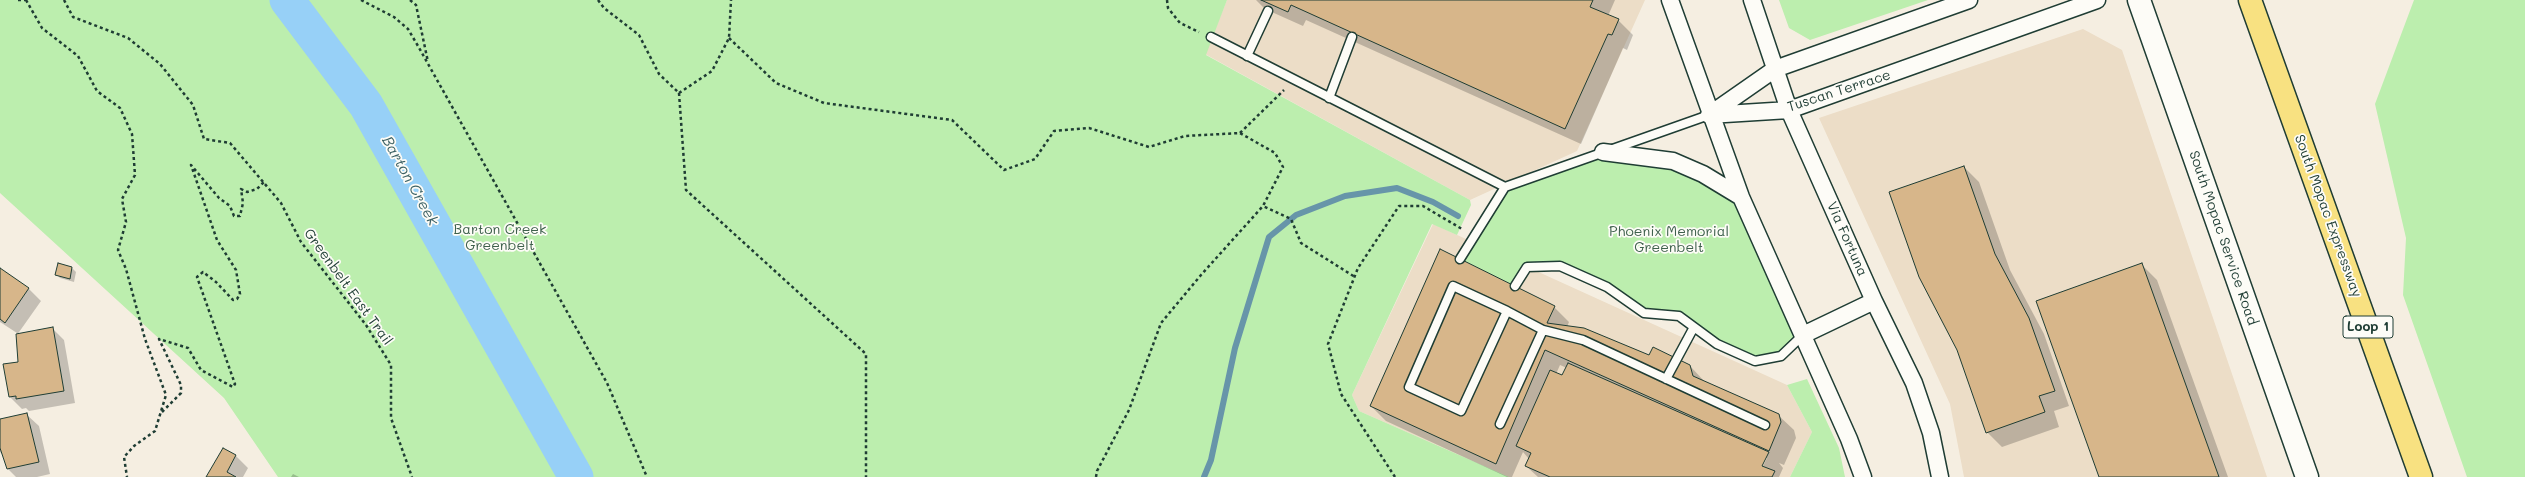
<!DOCTYPE html>
<html>
<head>
<meta charset="utf-8">
<style>
  body { margin:0 }
  canvas { display:block; background:#f5eee1 }
</style>
</head>
<body>
<canvas width="2525" height="477"></canvas>
<script>
const context = document.querySelector('canvas').getContext('2d');
context.lineJoin = 'round';
function paint(path, color) { context.fillStyle = color; context.fill(path, 'evenodd'); }
const poly = rows => new Path2D(rows.map(r => 'M' + r).join(''));
function trace(path, color, width, dash) { context.strokeStyle = color; context.lineWidth = width; context.lineCap = dash ? 'butt' : 'round'; context.setLineDash(dash || []); context.stroke(path); }
function drawText(font, color, halo, rows, align = 'center') {
  context.font = font + ' Mali,sans-serif'; context.lineWidth = 3.5; context.setLineDash([]); context.textBaseline = 'middle'; context.strokeStyle = halo; context.fillStyle = color; for (const [text, x, y, turn = 0] of rows) {
    context.save(); context.translate(x, y); context.rotate((+turn || 0) * Math.PI / 180); context.textAlign = isNaN(turn) ? turn : align; if (halo) context.strokeText(text, 0, 0); context.fillText(text, 0, 0); context.restore();
  }
}
paint(poly([
  [1227,0,1645,0,1577,151,1470,200,1205,54],
  [2083,29,2122,50,2267,477,1964,477,1950,404,1819,118],
  [1433,224,1787,385,1812,432,1790,477,1509,477,1359,411,1352,395]
]), '#ecddc7');
paint(poly([
  [0,0,1227,0,1206,55,1470,200,1471,205,1457,235,1432,224,1352,395,1359,411,1509,477,278,477,224,398,0,193],
  [1779,0,1928,0,1810,40,1789,28],
  [2414,0,2525,0,2525,477,2467,477,2403,295,2406,238,2375,104],
  [1603,152,1648,158,1741,197,1803,335,1781,356,1755,361,1717,344,1679,317,1644,313,1607,287,1560,266,1528,267,1515,286,1460,259,1505,187],
  [1807,379,1839,448,1845,477,1790,477,1812,432,1787,385]
]), '#bceeae');
paint(poly([
  [1256,0,1615,0,1608,16,1618,20,1633,35,1627,50,1623,48,1581,144,1306,20,1303,26,1265,9],
  [1964,167,1979,182,2010,270,2044,334,2069,406,2054,411,2059,427,2002,447,1987,432],
  [58,265,72,268,76,272,74,282,60,278,56,274],
  [2142,265,2157,280,2228,477,2099,477],
  [0,269,29,289,41,301,17,335,52,328,64,340,75,403,29,411,26,408,22,409,10,397,20,356,17,333,0,322],
  [1554,307,1569,322,1567,327,1650,356,1690,366,1705,382,1778,415,1794,430,1796,438,1784,465,1779,463,1783,468,1779,477,1538,477,1526,466,1529,459,1523,452,1512,477,1507,477,1386,421,1371,406],
  [1560,365,1567,368,1563,377,1556,374],
  [1765,458,1767,458,1761,470,1760,470],
  [26,414,39,426,50,474,37,477,16,477,8,469,5,457,0,452,0,420],
  [223,449,236,456,248,468,243,477,207,477],
  [293,474,299,477,291,477]
]), '#0003');
trace(poly([
  [1204,477,1211,460,1235,348,1269,237,1296,215,1345,196,1397,188,1433,202,1458,216]
]), '#6795a9', 6);
trace(poly([
  [287,0,366,105,576,477]
]), '#97d0f7', 35);
const building = poly([
  [1261,0,1593,0,1590,7,1619,19,1612,35,1608,34,1565,129,1291,5,1288,12,1261,0],
  [1964,166,1995,254,2029,318,2055,391,2039,396,2045,412,1986,433,1957,350,1919,277,1889,192,1964,166],
  [1440,249,1555,306,1547,323,1584,328,1649,355,1653,347,1690,365,1693,376,1779,414,1781,422,1769,451,1545,350,1496,464,1370,406,1440,249],
  [58,263,72,267,70,279,55,275,58,263],
  [2142,263,2219,477,2099,477,2036,301,2142,263],
  [0,268,29,288,5,323,0,319,0,268],
  [53,327,64,391,16,399,16,396,9,397,3,364,18,362,16,334,53,327],
  [1568,363,1769,452,1762,466,1775,471,1772,477,1550,477,1525,466,1531,453,1516,446,1550,370,1562,375,1568,363],
  [27,413,39,462,7,469,0,448,0,419,27,413],
  [223,448,236,455,227,472,236,477,206,477,223,448]
]);
paint(building, '#d7b68a');
trace(building, '#1f3d34', 1);
const lane = poly([
  [1211,37,1505,187],
  [1247,56,1268,11],
  [1329,98,1352,37],
  [1460,259,1505,187,1709,115],
  [1515,286,1527,267,1560,266,1607,287,1644,313,1679,316,1717,344,1755,361,1781,356,1803,335],
  [1507,311,1461,411,1409,387,1453,286,1507,311,1543,330],
  [1666,379,1694,327],
  [1500,424,1543,330,1583,340,1765,425]
]);
const street = poly([
  [1670,0,1741,197,1849,439,1863,477],
  [1752,0,1789,110,1874,301,1914,383,1931,433,1940,477],
  [1709,115,1789,110,2097,0],
  [1709,115,1775,69,1969,0],
  [1603,152,1673,161,1703,174,1741,197],
  [1803,335,1874,301]
]);
const secondary = poly([
  [2139,0,2307,477]
]);
const highway = poly([
  [2250,0,2421,477]
]);
trace(lane, '#1f3d34', 11);
trace(street, '#1f3d34', 19);
trace(secondary, '#1f3d34', 25);
trace(highway, '#1f3d34', 25);
trace(poly([
  [18,0,27,0],
  [26,0,42,28,78,56,97,91,120,108,132,134,135,175,122,199,126,222,118,250,126,269,145,339,166,395,155,431,134,446,124,457,127,477],
  [64,0,73,17,128,38,160,64,193,105,204,139,230,143,281,203,301,242,366,325,391,365,391,418,412,477],
  [361,0,394,17,408,29,418,46,607,383,647,477],
  [410,0,416,5,428,62],
  [598,0,604,8,639,35,659,74,679,93],
  [1167,0,1168,8,1180,23,1199,32],
  [729,38,776,83,824,103,952,120,1004,170,1035,159,1054,131,1089,128,1149,147,1185,136,1240,133,1275,153,1283,167,1263,206,1291,219,1301,243,1355,277],
  [679,93,686,190,866,354,866,477],
  [679,93,712,71,729,38,731,0],
  [1240,133,1284,90],
  [162,412,181,393,181,385,159,339,188,348,201,370,233,387,235,384,197,277,203,272,216,282,233,300,237,299,240,294,236,270,217,240,191,165,219,198,230,206,234,216,240,216,243,203,241,189,247,192,257,189,264,182],
  [1096,477,1097,471,1129,410,1161,323,1201,275,1263,206],
  [1395,477,1341,394,1328,344,1358,268,1399,206,1423,206,1462,229]
]), '#1f3d34', 2.5, [3, 3]);
trace(lane, '#fdfcf7', 8);
trace(street, '#fdfcf7', 16);
trace(secondary, '#fdfcf7', 22);
trace(highway, '#f8e181', 22);
for (const [x, y, w] of [
  [2368,327,50]
]) { const box = new Path2D(); box.roundRect(x - w / 2, y - 11, w, 22, 3); context.fillStyle = '#fdfcf7'; context.fill(box); trace(box, '#1f3d34', 1); }
drawText('bold 13px', '#1f3d34', null, [
  ["Loop 1",2368,327]
]);
drawText('14px', '#1f3d34', '#fdfcf7', [
  ["Tuscan Terrace",1839,91,-18],
  ["South Mopac Expressway",2328,216,70],
  ["South Mopac Service Road",2223,238,71],
  ["Via Fortuna",1847,239,66],
  ["Greenbelt East Trail",348,287,54]
]);
drawText('14px', '#3e604c', '#fdfcf7', [
  ["Barton Creek",500,230],
  ["Greenbelt",500,246],
  ["Phoenix Memorial",1669,232],
  ["Greenbelt",1669,248]
]);
drawText('italic 15px', '#3d6265', '#fdfcf7', [
  ["Barton Creek",410,181,61]
]);
</script>
</body>
</html>
